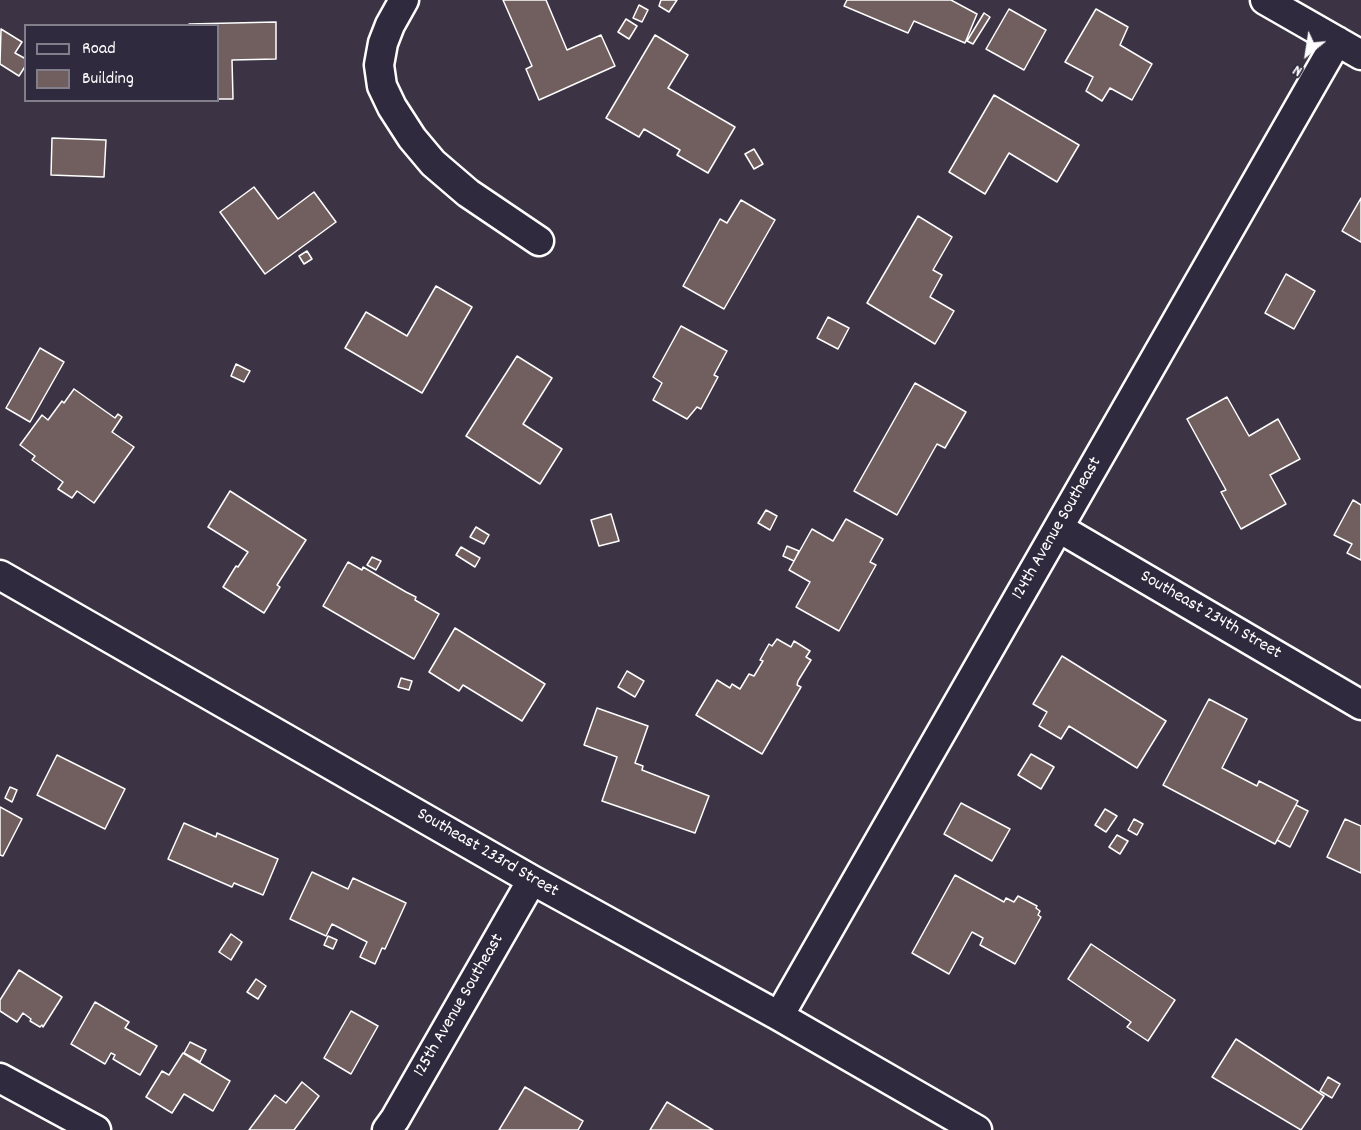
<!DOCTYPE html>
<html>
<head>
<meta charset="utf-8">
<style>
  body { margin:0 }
  #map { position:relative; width:1361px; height:1130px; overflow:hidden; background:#3c3444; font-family:Dekko,sans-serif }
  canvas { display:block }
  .legend { position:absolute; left:24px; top:24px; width:195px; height:78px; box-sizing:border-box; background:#2f2a3d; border:2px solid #827f8b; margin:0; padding:8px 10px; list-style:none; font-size:18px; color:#fff }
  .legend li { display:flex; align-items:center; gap:12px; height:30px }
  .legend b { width:30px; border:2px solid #827f8b }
  .north { position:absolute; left:1277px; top:24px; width:60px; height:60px; -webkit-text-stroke:4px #2f2a3d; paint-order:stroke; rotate:210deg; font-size:16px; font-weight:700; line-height:24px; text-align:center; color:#fff }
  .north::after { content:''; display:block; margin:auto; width:21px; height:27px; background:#fff; clip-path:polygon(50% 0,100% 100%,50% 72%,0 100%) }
</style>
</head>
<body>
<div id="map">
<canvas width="1361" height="1130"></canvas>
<ul class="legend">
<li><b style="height:8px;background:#2f2a3d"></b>Road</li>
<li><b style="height:16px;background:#715e5e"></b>Building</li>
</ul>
<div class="north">N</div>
</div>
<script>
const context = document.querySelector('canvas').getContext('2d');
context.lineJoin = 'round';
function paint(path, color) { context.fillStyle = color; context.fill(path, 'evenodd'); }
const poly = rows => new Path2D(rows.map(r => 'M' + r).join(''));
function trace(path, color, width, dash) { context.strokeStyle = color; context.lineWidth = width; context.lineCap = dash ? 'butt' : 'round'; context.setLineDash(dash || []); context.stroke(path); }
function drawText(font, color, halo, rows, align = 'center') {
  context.font = font + ' Dekko,sans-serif'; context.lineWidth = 4.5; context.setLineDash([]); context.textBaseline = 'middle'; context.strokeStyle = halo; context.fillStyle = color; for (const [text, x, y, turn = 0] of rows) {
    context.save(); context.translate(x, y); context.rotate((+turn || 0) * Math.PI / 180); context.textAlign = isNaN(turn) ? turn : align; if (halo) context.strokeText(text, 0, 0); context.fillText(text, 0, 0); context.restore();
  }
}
const building = poly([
  [503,0,546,0,567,50,601,35,615,66,539,100,526,69,532,66,503,0],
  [661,0,677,0,669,12,659,6,661,0],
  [847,0,951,0,977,14,965,43,914,21,908,33,844,6,847,0],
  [639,5,648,10,642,22,633,18,639,5],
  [1009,9,1046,30,1024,70,986,49,1009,9],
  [1096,9,1128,27,1120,45,1152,64,1132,100,1110,88,1102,101,1086,91,1093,77,1065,62,1096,9],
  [984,13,990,17,973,44,967,41,984,13],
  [626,19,637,26,629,39,618,32,626,19],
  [276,22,276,59,232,60,233,99,218,99,218,26,189,26,189,24,276,22],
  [1,29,22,42,15,53,26,59,26,65,19,76,0,64,1,29],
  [655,35,688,55,668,88,735,127,708,173,677,155,680,150,644,129,639,137,606,118,655,35],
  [994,95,1079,145,1057,182,1009,153,985,194,949,172,994,95],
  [52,138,106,140,104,177,51,175,52,138],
  [754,149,763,164,754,169,745,154,754,149],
  [254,187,278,219,314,192,336,222,265,274,220,212,254,187],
  [1361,198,1361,242,1342,231,1361,198],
  [741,200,775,220,724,309,683,286,720,219,727,223,741,200],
  [918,216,952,237,933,270,942,275,930,297,954,311,935,344,867,303,918,216],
  [307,251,312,259,304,264,299,256,307,251],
  [1286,274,1315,291,1294,329,1265,313,1286,274],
  [436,286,472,307,422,393,345,348,366,312,407,336,436,286],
  [828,317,849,328,838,349,817,338,828,317],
  [681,326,727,351,714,375,718,377,701,409,697,407,687,419,653,400,662,383,653,377,681,326],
  [40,348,64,362,30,422,6,408,40,348],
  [517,356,552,378,523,424,562,449,540,484,466,436,517,356],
  [236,364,250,371,244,382,231,376,236,364],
  [915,383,966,412,945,448,937,444,897,515,854,491,915,383],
  [74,389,115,418,118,414,122,417,112,432,134,447,94,503,77,491,72,498,58,489,63,482,32,460,35,456,20,445,42,415,48,420,62,401,64,403,74,389],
  [1227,397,1249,436,1278,419,1300,459,1270,475,1286,504,1241,529,1221,492,1226,490,1187,419,1227,397],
  [230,491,306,540,277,585,280,587,264,613,223,587,236,566,238,567,248,552,208,527,230,491],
  [1353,500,1361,505,1361,560,1347,553,1352,544,1334,535,1353,500],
  [766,510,777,516,770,530,758,523,766,510],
  [611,514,619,541,599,546,591,520,611,514],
  [846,519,883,539,870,562,876,565,839,631,796,607,810,582,789,570,812,529,833,541,846,519],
  [476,527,489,535,484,544,470,537,476,527],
  [787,546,799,551,794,561,783,556,787,546],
  [461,547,480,558,475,567,456,555,461,547],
  [372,557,381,561,376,570,367,565,372,557],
  [348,562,362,570,363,567,406,592,416,597,415,600,439,614,414,659,323,606,348,562],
  [455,628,545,684,522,721,463,685,459,691,429,672,455,628],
  [777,639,791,647,794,641,810,651,806,657,811,660,798,681,797,685,801,687,762,754,696,715,717,680,730,688,732,684,740,689,749,674,754,676,763,661,760,660,769,644,772,646,777,639],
  [1062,656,1166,721,1137,768,1069,726,1061,739,1039,726,1047,712,1033,704,1062,656],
  [627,671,644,681,635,697,618,687,627,671],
  [401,678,412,681,409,690,398,687,401,678],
  [1209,699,1247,719,1222,768,1257,786,1259,781,1298,801,1275,844,1163,785,1209,699],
  [597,708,648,726,635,763,643,766,642,770,709,796,695,833,602,801,617,757,584,745,597,708],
  [1031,754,1054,767,1041,789,1018,775,1031,754],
  [57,755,125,789,105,829,37,795,57,755],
  [10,787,17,790,12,802,5,798,10,787],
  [961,803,1010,829,992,861,944,834,961,803],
  [1296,805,1308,811,1290,847,1277,840,1296,805],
  [0,807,22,819,3,856,0,855,0,807],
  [1105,809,1117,816,1106,832,1095,825,1105,809],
  [1134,819,1143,824,1137,835,1128,830,1134,819],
  [1345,819,1361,826,1361,873,1327,857,1345,819],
  [184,823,216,837,217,833,278,859,263,895,234,883,232,887,168,859,184,823],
  [1117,835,1128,841,1120,854,1109,847,1117,835],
  [312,872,348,889,353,878,406,903,385,949,382,948,375,964,360,957,367,942,332,924,326,936,290,919,312,872],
  [955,875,1004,902,1006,898,1014,902,1018,896,1037,906,1036,908,1040,911,1038,915,1041,917,1015,964,980,945,983,938,972,932,949,974,912,953,955,875],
  [231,934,242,942,231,960,219,952,231,934],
  [328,936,337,940,333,949,324,945,328,936],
  [1091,944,1175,1000,1148,1041,1127,1027,1131,1022,1068,979,1091,944],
  [19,970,62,997,43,1027,42,1025,40,1027,30,1021,31,1019,23,1013,17,1022,0,1011,0,1000,19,970],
  [256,979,266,986,258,999,247,992,256,979],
  [95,1002,129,1022,125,1028,157,1046,140,1075,113,1059,115,1055,111,1053,105,1064,71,1044,95,1002],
  [351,1011,378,1026,351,1074,324,1058,351,1011],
  [1236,1039,1324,1096,1301,1130,1212,1077,1236,1039],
  [190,1042,206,1050,200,1062,184,1053,190,1042],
  [183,1053,230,1081,213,1111,184,1094,172,1113,146,1097,162,1071,169,1075,183,1053],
  [1328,1077,1340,1084,1332,1098,1320,1091,1328,1077],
  [302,1082,319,1096,294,1130,249,1130,275,1095,286,1103,302,1082],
  [525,1087,583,1121,578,1130,499,1130,525,1087],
  [667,1102,713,1130,650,1130,667,1102]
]);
paint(building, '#715e5e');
trace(building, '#fff', 1.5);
const minor = poly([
  [404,0,390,25,383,43,379,65,382,86,392,107,412,138,433,163,468,193,539,241],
  [1265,0,1361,55],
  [1059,528,1361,705],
  [0,575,532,880,779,1016,977,1130],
  [779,1016,1337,41],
  [0,1078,96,1130],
  [387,1130,395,1119,532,880]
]);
trace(minor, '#fff', 33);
trace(minor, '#2f2a3d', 28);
drawText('18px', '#fff', '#2f2a3d', [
  ["124th Avenue Southeast",1058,529,-60],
  ["Southeast 234th Street",1210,616,30],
  ["Southeast 233rd Street",487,854,30],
  ["125th Avenue Southeast",460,1006,-60]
]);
</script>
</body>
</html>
